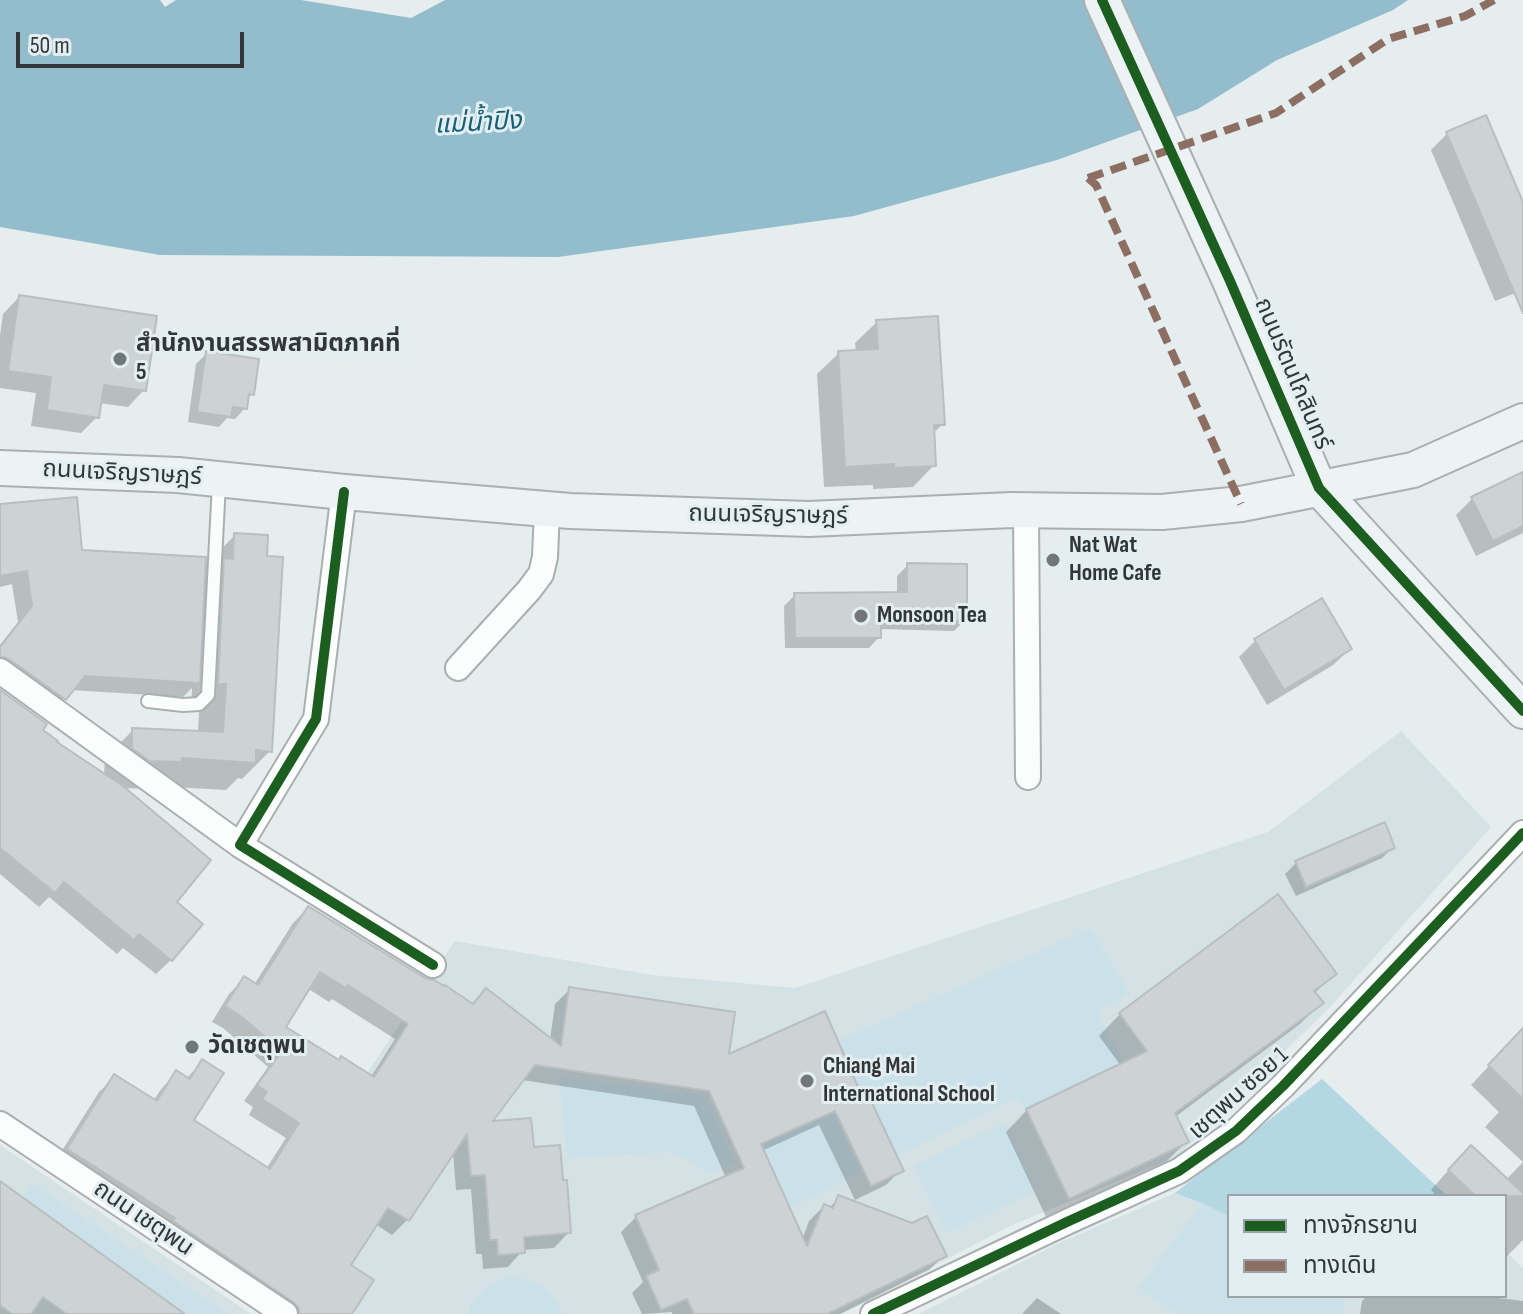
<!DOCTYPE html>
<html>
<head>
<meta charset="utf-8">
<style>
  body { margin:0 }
  #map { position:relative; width:1523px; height:1314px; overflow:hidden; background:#e6edee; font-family:"Sofia Sans Condensed","Noto Sans Thai",sans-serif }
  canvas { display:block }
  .legend { position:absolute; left:1227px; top:1194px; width:280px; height:104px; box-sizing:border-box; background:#e3eef2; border:2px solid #9ca4a8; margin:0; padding:10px 14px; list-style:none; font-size:24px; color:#323638 }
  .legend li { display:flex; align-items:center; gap:16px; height:40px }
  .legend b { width:40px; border:2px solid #9ca4a8 }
  .scale { position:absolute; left:16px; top:32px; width:228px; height:36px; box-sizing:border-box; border:4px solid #323638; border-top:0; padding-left:10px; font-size:24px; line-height:28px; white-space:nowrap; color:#323638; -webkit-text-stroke:6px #e3eef2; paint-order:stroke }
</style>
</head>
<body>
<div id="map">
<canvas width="1523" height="1314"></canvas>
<ul class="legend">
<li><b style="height:10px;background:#1b5e20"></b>ทางจักรยาน</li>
<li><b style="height:10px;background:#8d6e63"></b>ทางเดิน</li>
</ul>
<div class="scale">50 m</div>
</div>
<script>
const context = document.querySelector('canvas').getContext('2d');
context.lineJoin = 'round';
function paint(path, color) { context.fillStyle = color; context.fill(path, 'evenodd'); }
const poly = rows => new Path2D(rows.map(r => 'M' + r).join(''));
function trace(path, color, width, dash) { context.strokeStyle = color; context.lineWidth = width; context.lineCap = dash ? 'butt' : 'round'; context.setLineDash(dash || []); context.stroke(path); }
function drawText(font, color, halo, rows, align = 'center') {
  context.font = font + ' "Sofia Sans Condensed","Noto Sans Thai",sans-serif'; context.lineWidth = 6; context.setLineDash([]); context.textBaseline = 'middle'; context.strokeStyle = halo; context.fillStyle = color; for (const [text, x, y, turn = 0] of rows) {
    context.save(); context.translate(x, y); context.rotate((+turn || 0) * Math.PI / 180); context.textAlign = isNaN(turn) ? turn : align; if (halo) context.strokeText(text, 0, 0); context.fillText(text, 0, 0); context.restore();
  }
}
paint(poly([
  [1401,731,1491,827,1330,1007,1178,1156,1008,1227,842,1314,299,1314,234,1273,455,941,652,975,795,988,1268,832],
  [1322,1079,1447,1196,1229,1196,1229,1296,1505,1296,1505,1251,1523,1268,1523,1314,919,1314,1059,1243,1175,1193],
  [0,1145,251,1314,0,1314]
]), '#d4e2e6');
paint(poly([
  [1090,929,1129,993,1097,1012,1124,1062,1026,1109,1016,1098,896,1155,870,1101,835,1118,861,1172,790,1208,761,1144,832,1112,848,1064,838,1041],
  [559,1077,705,1095,735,1164,709,1173,674,1152,567,1157],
  [1004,1123,1036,1190,946,1233,914,1166],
  [32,1184,228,1314,185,1314,23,1198],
  [1202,1203,1229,1216,1229,1296,1345,1296,1343,1314,1178,1314,1139,1288],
  [505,1278,527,1279,546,1289,559,1307,561,1314,468,1314,471,1303,486,1287]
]), '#cbe1ea');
paint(poly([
  [1322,1079,1447,1196,1229,1196,1229,1216,1202,1203,1175,1193]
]), '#b4d7e4');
paint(poly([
  [0,0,160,0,165,7,176,0,301,0,411,18,445,0,1408,0,1393,10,1277,60,1198,109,1057,160,854,216,558,257,160,255,0,227]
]), '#93bdcc');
paint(poly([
  [1447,134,1523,207,1523,290,1495,301,1431,150],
  [19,297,144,390,128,407,99,403,97,417,81,433,31,426,36,393,0,388,0,336,3,314],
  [877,322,943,424,932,434,934,465,913,487,873,489,873,485,824,487,817,374,839,353,856,352,855,343],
  [207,353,252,394,247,399,245,408,235,419,227,418,219,427,188,422,196,364],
  [1523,474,1523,533,1476,556,1456,515,1472,499],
  [0,519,80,552,204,567,235,535,270,751,242,779,238,778,226,790,155,786,152,789,122,788,174,902,171,960,156,974,123,948,117,954,49,897,39,907,0,874,0,692,40,730,104,776,105,758,133,730,198,733,199,712,191,711,192,688,183,697,71,690,50,714,0,678,0,645,18,622,12,584,0,587],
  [908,565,965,620,954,631,879,629,879,637,869,648,785,648,784,606,795,595,897,595,897,576],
  [1321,601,1350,649,1333,665,1267,705,1239,657,1255,641],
  [1393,847,1382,858,1296,896,1285,874,1296,863],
  [308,908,424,980,471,1005,486,990,550,1040,555,1004,570,989,726,1058,864,1106,901,1170,886,1185,855,1200,819,1125,762,1151,802,1240,809,1221,824,1206,829,1208,839,1198,945,1255,929,1270,840,1314,672,1314,672,1312,642,1314,632,1293,643,1282,621,1232,636,1217,726,1178,694,1106,522,1080,489,1123,532,1149,569,1232,554,1248,523,1250,508,1267,483,1269,482,1254,476,1254,471,1189,456,1190,453,1152,407,1220,392,1235,375,1224,349,1266,350,1314,275,1314,53,1165,99,1092,115,1077,153,1101,162,1088,177,1073,186,1079,202,1062,191,1121,266,1169,286,1138,249,1115,253,1107,244,1101,268,1067,223,1028,212,1022,229,994,244,979,254,985,293,923],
  [307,988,329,1002,332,999,395,1039,371,1077,338,1062,283,1027],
  [1334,974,1314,994,1321,1003,1300,1024,1175,1117,1187,1141,1165,1163,1047,1219,1006,1132,1027,1110,1121,1066,1099,1036,1120,1014],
  [1523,1030,1523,1240,1505,1258,1505,1196,1437,1196,1431,1190,1452,1166,1506,1180,1523,1162,1485,1127,1499,1112,1471,1085],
  [0,1184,181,1314,0,1314],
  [1367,1296,1483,1296,1523,1301,1523,1314,1360,1314,1362,1301],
  [1037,1298,1061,1314,1022,1314]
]), '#0003');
const building = poly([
  [1486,115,1523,202,1523,313,1446,132,1486,115],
  [19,295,157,316,146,391,104,385,99,418,47,410,51,377,8,371,19,295],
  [938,316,945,425,934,425,936,466,894,468,894,464,845,467,838,351,878,349,876,320,938,316],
  [206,351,259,359,254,395,249,394,247,409,233,407,231,417,197,412,206,351],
  [1523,472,1523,526,1493,541,1471,497,1523,472],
  [77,497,82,550,206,557,200,683,85,676,66,700,9,659,0,656,0,647,32,606,27,571,0,576,0,504,77,497],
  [234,533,268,535,267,556,283,557,272,752,256,750,256,763,182,758,182,762,149,761,132,748,132,728,223,732,226,684,218,684,224,558,233,559,234,533],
  [907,563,967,564,967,621,881,619,881,638,795,638,794,593,907,592,907,563],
  [1322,598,1352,649,1284,690,1254,639,1322,598],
  [0,690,47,724,43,730,58,741,57,742,123,786,211,860,177,902,203,924,172,961,139,934,134,940,64,882,55,893,0,848,0,690],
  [1385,822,1395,848,1306,887,1295,861,1385,822],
  [1278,894,1337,974,1314,991,1324,1003,1175,1113,1189,1142,1069,1199,1026,1109,1147,1051,1119,1013,1278,894],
  [308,906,425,978,434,980,444,986,445,985,473,1004,486,988,561,1046,569,987,735,1012,729,1054,825,1011,865,1103,871,1101,904,1171,871,1186,835,1111,761,1144,807,1246,824,1204,833,1208,838,1195,912,1223,927,1216,947,1256,827,1314,694,1314,687,1299,661,1310,646,1276,659,1270,635,1215,744,1168,709,1091,535,1065,493,1121,531,1118,534,1147,560,1145,563,1180,567,1180,571,1233,524,1237,525,1253,498,1255,497,1240,490,1240,485,1175,471,1176,467,1134,409,1221,388,1208,351,1265,374,1280,352,1314,300,1314,298,1307,293,1302,173,1221,175,1218,67,1149,114,1074,157,1101,176,1070,190,1079,202,1059,224,1073,194,1120,270,1169,299,1123,262,1099,267,1092,257,1085,282,1051,238,1014,225,1006,244,976,258,985,308,906],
  [320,972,346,988,348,985,408,1024,374,1077,341,1056,339,1060,286,1027,320,972],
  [1523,1028,1523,1099,1488,1065,1523,1028],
  [1471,1145,1523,1193,1523,1196,1476,1196,1448,1170,1471,1145],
  [0,1181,185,1314,67,1314,43,1297,31,1314,12,1314,0,1305,0,1181]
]);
paint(building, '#cdd3d4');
trace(building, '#b9bfc0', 2);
const lane = poly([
  [148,701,183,705,199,704,208,695,219,483]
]);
const street = poly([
  [344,492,316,719,240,845,433,965],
  [1026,510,1028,777],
  [458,668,529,590,541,574,545,557,547,509],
  [0,671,240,845],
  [0,1124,285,1314],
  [873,1314,1069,1221,1179,1171,1236,1131,1283,1086,1523,833]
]);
const secondary = poly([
  [1102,0,1230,281,1319,488,1523,711],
  [0,468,178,475,344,492,570,511,809,519,1012,510,1162,512,1241,504,1413,470,1523,421]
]);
trace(lane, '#aaafb0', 16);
trace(street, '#aaafb0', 28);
trace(secondary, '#aaafb0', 38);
trace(lane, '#fbfcfc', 12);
trace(street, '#fbfcfc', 24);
trace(secondary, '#edf3f5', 34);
trace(poly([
  [1088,178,1276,113,1388,39,1465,16,1494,0],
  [1088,178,1096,185,1241,504]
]), '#8d6e63', 8, [16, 8]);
trace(poly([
  [1102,0,1230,281,1319,488,1523,711],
  [344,492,316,719,240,845,433,965],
  [873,1314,1069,1221,1179,1171,1236,1131,1283,1086,1523,833]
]), '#1b5e20', 10);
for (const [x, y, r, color] of [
  [120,359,8,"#717678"],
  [1053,560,8,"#717678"],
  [861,616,8,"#717678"],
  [192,1047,8,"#717678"],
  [807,1081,8,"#717678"]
]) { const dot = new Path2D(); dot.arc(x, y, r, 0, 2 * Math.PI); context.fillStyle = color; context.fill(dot); trace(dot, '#e3eef2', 3); }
drawText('bold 24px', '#323638', '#e3eef2', [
  ["สำนักงานสรรพสามิตภาคที่",136,345],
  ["5",136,373],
  ["Nat Wat",1069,546],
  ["Home Cafe",1069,574],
  ["Monsoon Tea",877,616],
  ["วัดเชตุพน",208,1047],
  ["Chiang Mai",823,1067],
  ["International School",823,1095]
], 'left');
drawText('24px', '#323638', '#e3eef2', [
  ["ถนนรัตนโกสินทร์",1292,374,67],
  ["ถนนเจริญราษฎร์",122,474,3],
  ["ถนนเจริญราษฎร์",768,516,1],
  ["เชตุพน ซอย 1",1239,1094,-42],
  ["ถนน เชตุพน",143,1219,34]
]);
drawText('italic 26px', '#156076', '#e3eef2', [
  ["แม่น้ำปิง",478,124,-3]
]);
</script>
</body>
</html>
